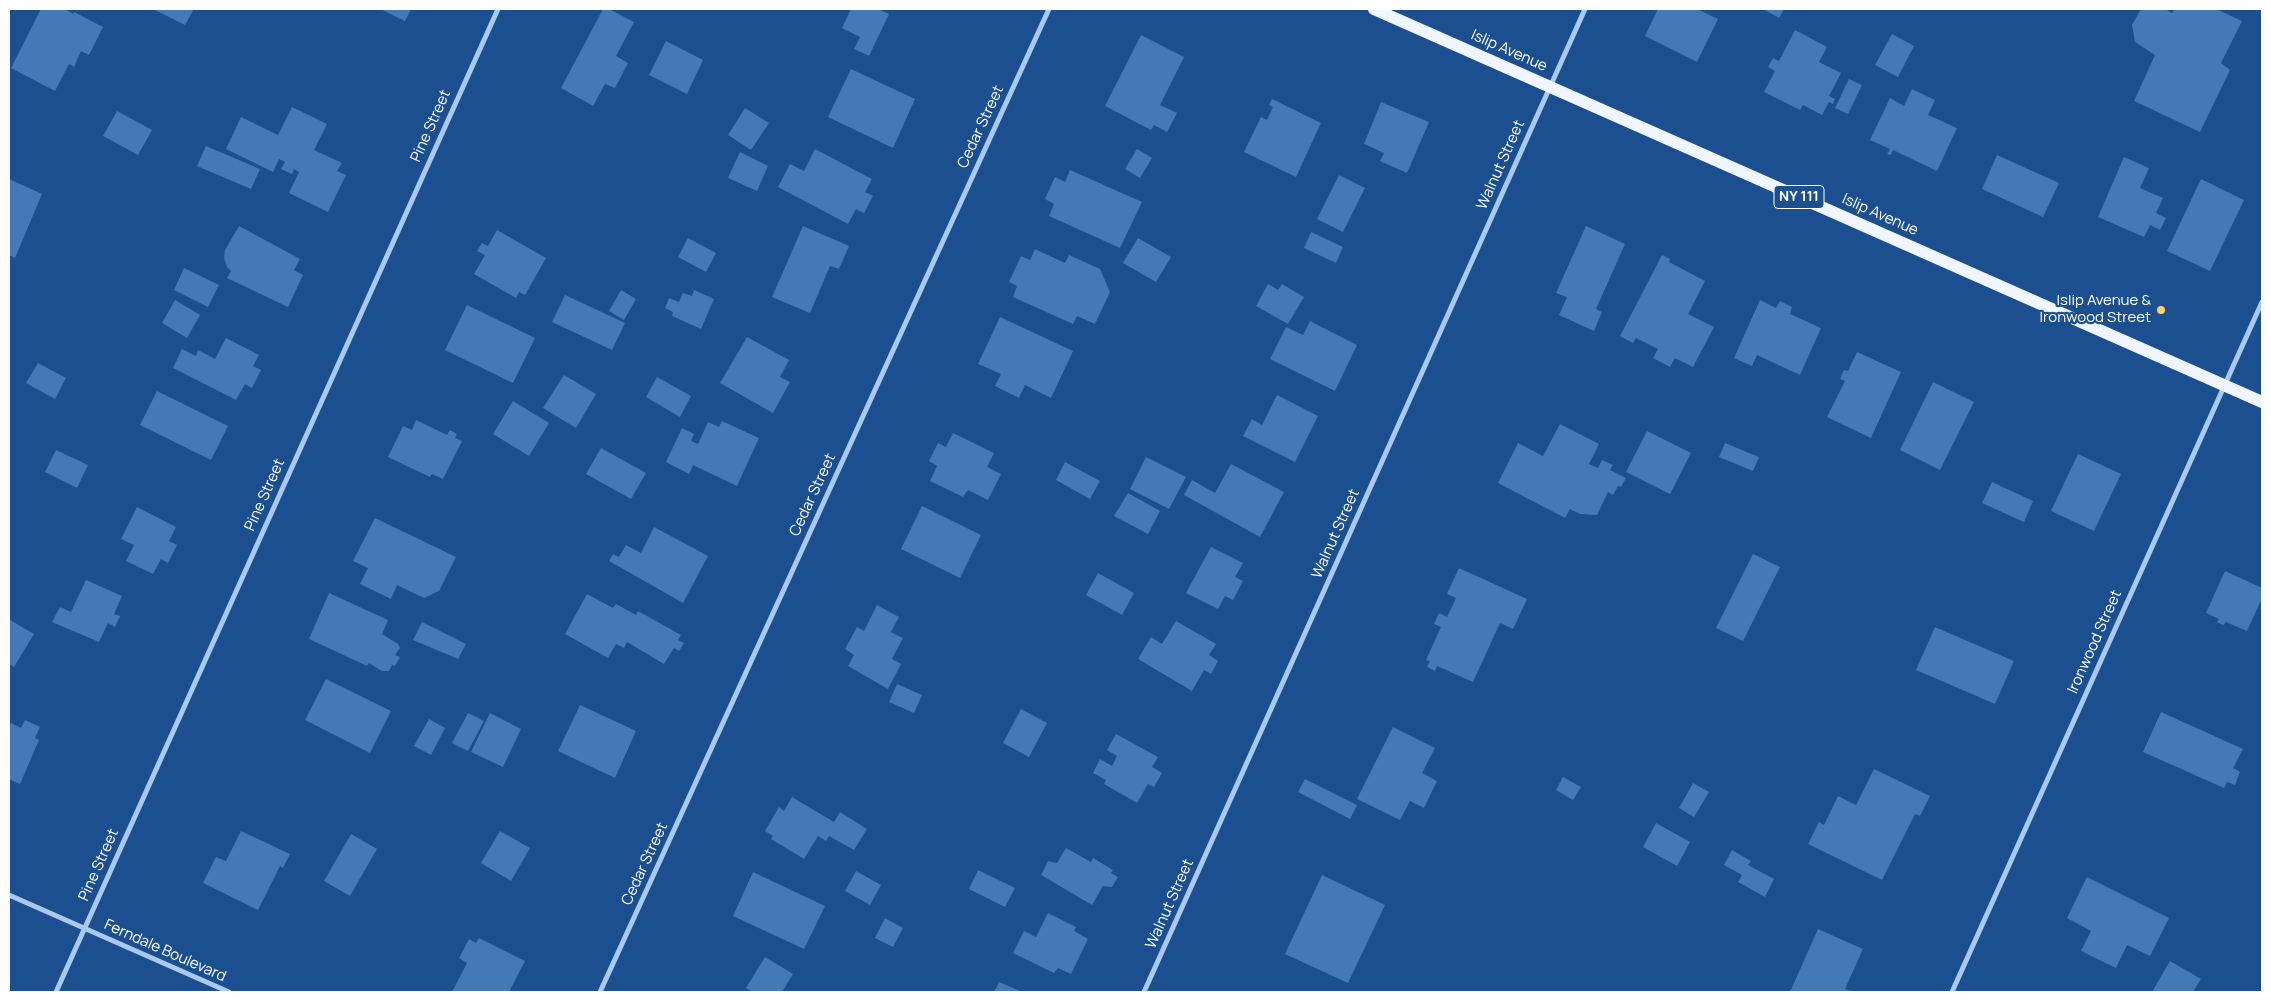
<!DOCTYPE html>
<html>
<head>
<meta charset="utf-8">
<style>
  body { margin:0 }
  #map { position:relative; width:2271px; height:1001px; overflow:hidden; background:#1b4f8f; font-family:Manrope,sans-serif }
  canvas { display:block }
  .frame { position:absolute; inset:0; border:10px solid #fff; pointer-events:none }
</style>
</head>
<body>
<div id="map">
<canvas width="2271" height="1001"></canvas>
<div class="frame"></div>
</div>
<script>
const context = document.querySelector('canvas').getContext('2d');
context.lineJoin = 'round';
function paint(path, color) { context.fillStyle = color; context.fill(path, 'evenodd'); }
const poly = rows => new Path2D(rows.map(r => 'M' + r).join(''));
function trace(path, color, width, dash) { context.strokeStyle = color; context.lineWidth = width; context.lineCap = dash ? 'butt' : 'round'; context.setLineDash(dash || []); context.stroke(path); }
function drawText(font, color, halo, rows, align = 'center') {
  context.font = font + ' Manrope,sans-serif'; context.lineWidth = 4.5; context.setLineDash([]); context.textBaseline = 'middle'; context.strokeStyle = halo; context.fillStyle = color; for (const [text, x, y, turn = 0] of rows) {
    context.save(); context.translate(x, y); context.rotate((+turn || 0) * Math.PI / 180); context.textAlign = isNaN(turn) ? turn : align; if (halo) context.strokeText(text, 0, 0); context.fillText(text, 0, 0); context.restore();
  }
}
paint(poly([
  [41,9,64,9,74,14,74,12,103,27,89,55,81,51,74,67,69,64,55,91,11,68],
  [153,9,194,9,185,25],
  [380,9,411,9,405,21],
  [603,9,609,9,634,22,616,56,628,63,615,88,605,84,593,106,561,88],
  [851,9,878,9,889,14,869,56,854,49,860,37,842,28],
  [1658,9,1697,9,1718,19,1697,62,1645,36],
  [1763,9,1784,9,1779,18],
  [2141,9,2165,9,2172,13,2175,9,2216,9,2242,21,2221,63,2230,70,2200,132,2134,101,2155,55,2135,42,2132,25],
  [1795,30,1827,47,1819,62,1841,73,1829,96,1835,99,1833,104,1829,102,1822,115,1803,105,1800,110,1764,92,1775,71,1768,67,1773,58,1779,61],
  [1892,34,1914,46,1898,77,1875,65],
  [1141,35,1184,57,1160,105,1177,113,1167,132,1154,125,1151,130,1105,106],
  [666,41,703,60,687,94,649,75],
  [851,69,915,99,893,148,828,117],
  [1849,79,1862,85,1848,114,1835,108],
  [1912,89,1935,100,1928,115,1957,128,1937,171,1893,150,1891,155,1887,154,1890,149,1870,140,1890,98,1904,106],
  [1272,99,1321,123,1296,177,1244,152,1261,117,1267,120,1273,107,1269,105],
  [1381,102,1429,122,1407,173,1380,161,1384,153,1364,144],
  [292,107,327,124,314,150,342,163,337,171,346,175,328,212,289,193,299,172,294,169,292,174,281,169,285,162,279,159,273,172,226,149,241,117,278,135],
  [745,108,769,123,751,150,728,135],
  [117,111,152,130,138,155,103,136],
  [206,146,260,169,251,189,197,166],
  [815,149,872,179,865,192,873,196,864,213,856,209,848,224,778,187,790,164,804,171],
  [1137,149,1152,158,1140,178,1125,169],
  [740,152,768,166,757,191,728,178],
  [1997,155,2059,183,2043,217,1982,189],
  [2124,157,2149,168,2140,188,2163,198,2156,213,2166,218,2160,230,2150,225,2144,237,2098,217],
  [1070,170,1142,202,1120,248,1049,216,1054,204,1045,199,1055,177,1065,182],
  [1339,175,1365,188,1343,232,1317,219],
  [9,179,42,194,15,258,9,255],
  [2201,179,2244,200,2210,271,2167,251],
  [239,226,300,259,294,270,303,275,288,307,227,278,231,271,227,267,224,258,225,250],
  [803,226,849,246,839,269,830,266,810,313,772,297],
  [1586,226,1625,244,1596,309,1602,312,1594,331,1559,315,1567,297,1556,293],
  [497,230,546,258,525,295,519,292,516,298,474,274,485,255,477,251,482,243,488,246],
  [1311,232,1343,247,1336,263,1304,248],
  [688,238,716,253,706,272,678,257],
  [1138,238,1171,257,1156,282,1123,263],
  [1035,249,1065,263,1069,255,1100,269,1110,292,1095,324,1077,316,1073,324,1013,297,1017,286,1009,282,1021,256,1030,260],
  [1662,255,1670,259,1669,262,1705,281,1688,314,1714,327,1693,367,1675,358,1670,367,1653,358,1658,349,1636,338,1633,343,1620,336],
  [184,268,219,285,208,307,174,290],
  [1268,284,1278,290,1282,284,1304,297,1288,324,1256,306],
  [621,290,636,299,624,320,609,311],
  [694,290,714,299,701,329,672,316,673,312,665,308,669,298,679,302,683,293,692,296],
  [565,295,625,323,612,350,552,322],
  [175,300,200,315,187,338,162,323],
  [1760,300,1776,308,1780,301,1792,307,1790,314,1821,328,1800,375,1757,355,1752,366,1734,358],
  [467,305,535,338,513,383,445,350],
  [1000,317,1073,351,1051,398,1025,385,1019,398,995,386,1001,374,978,364],
  [1310,321,1357,345,1335,391,1270,359,1286,327,1303,335],
  [747,337,789,360,780,377,790,382,773,413,720,383],
  [226,338,259,355,253,366,261,370,252,388,245,384,236,400,173,368,182,349,196,356,198,350,215,359],
  [1857,352,1901,372,1871,438,1827,417,1845,381,1840,379,1844,370,1848,371],
  [38,363,66,378,55,399,26,383],
  [564,375,596,394,576,428,543,408],
  [657,377,691,396,680,417,646,397],
  [1933,382,1974,402,1940,470,1900,450],
  [157,391,228,426,211,460,140,425],
  [1277,395,1318,416,1295,462,1243,436,1252,419,1262,425],
  [513,401,549,423,529,456,493,434],
  [416,420,447,435,450,430,457,434,455,438,462,441,443,479,432,474,430,477,388,457,403,426,412,430],
  [722,421,759,438,737,486,693,465,689,474,666,462,682,428,694,434,691,441,698,444,708,422,719,427],
  [1560,424,1599,444,1589,464,1598,468,1602,460,1613,465,1610,470,1626,478,1621,487,1618,486,1613,495,1608,492,1597,515,1580,514,1570,509,1565,518,1498,483,1518,443,1543,456],
  [1647,431,1691,453,1670,494,1626,472],
  [953,433,994,453,987,467,1001,474,988,500,968,490,963,497,930,481,937,466,929,461,938,443,946,447],
  [1725,443,1759,457,1753,471,1719,457],
  [601,448,646,473,631,499,586,474],
  [56,450,88,465,77,488,45,472],
  [2078,454,2121,474,2094,531,2051,511],
  [1146,457,1186,477,1169,509,1130,489],
  [1065,462,1100,481,1090,499,1056,480],
  [1231,464,1284,492,1260,537,1184,495,1192,480,1215,493],
  [1992,482,2033,501,2024,522,1982,503],
  [1128,493,1160,511,1148,534,1114,516],
  [922,506,981,535,960,578,901,549],
  [137,507,176,527,169,541,177,545,168,563,161,559,153,574,126,561,134,545,121,539],
  [375,518,456,557,439,591,424,598,397,585,391,599,360,584,368,568,353,561],
  [654,527,708,556,683,603,609,561,613,554,619,557,626,545,641,553],
  [1211,547,1243,563,1235,577,1243,581,1233,600,1225,596,1218,609,1186,593],
  [1753,554,1780,567,1743,641,1716,628],
  [1459,568,1527,599,1513,629,1500,623,1473,682,1437,666,1435,671,1427,667,1430,661,1426,660,1441,627,1434,624,1439,613,1447,617,1456,598,1447,594],
  [2225,571,2262,588,2262,598,2247,631,2226,622,2223,625,2217,622,2219,619,2206,613],
  [1098,573,1134,593,1122,615,1086,595],
  [86,580,122,596,114,614,120,616,115,627,108,623,99,642,52,622,60,607,71,612],
  [329,593,388,620,382,634,398,644,400,648,395,655,400,657,395,666,392,665,389,671,382,671,369,663,367,666,309,639],
  [587,594,613,608,616,604,636,615,638,611,681,635,678,640,684,643,679,651,674,648,664,664,627,642,624,648,616,644,608,658,565,634],
  [877,605,899,617,891,632,903,638,892,659,901,664,888,689,848,666,854,655,845,649,857,627,864,631],
  [10,620,34,634,14,667,9,664],
  [1176,621,1216,644,1209,655,1218,661,1211,674,1204,670,1192,691,1138,659,1151,637,1162,644],
  [422,622,466,644,458,659,413,640],
  [1935,627,2014,661,1995,704,1916,670],
  [326,679,391,711,370,753,305,720],
  [897,684,922,695,914,713,889,702],
  [580,705,636,731,615,778,558,751],
  [1021,709,1047,723,1029,757,1003,743],
  [2161,712,2243,749,2233,768,2240,772,2235,785,2227,782,2224,788,2143,752],
  [468,713,484,721,468,751,452,743],
  [490,713,521,729,503,767,471,752],
  [429,719,445,728,431,755,414,746],
  [25,720,40,727,35,738,39,740,20,784,9,779,9,728,11,723,21,728],
  [1393,727,1435,748,1422,773,1437,781,1424,808,1410,801,1400,820,1357,799],
  [1116,734,1158,757,1152,767,1162,773,1154,787,1148,784,1137,803,1104,784,1106,780,1093,773,1100,759,1112,766,1117,756,1107,750],
  [1874,769,1930,796,1920,816,1915,814,1882,880,1808,844,1819,822,1824,825,1838,796,1856,805],
  [1563,777,1581,787,1573,800,1556,790],
  [1305,779,1357,805,1350,819,1298,792],
  [1693,783,1709,792,1694,817,1679,808],
  [792,797,834,822,840,812,867,829,854,850,829,836,826,841,818,836,804,859,771,839,773,836,765,831,779,807,784,811],
  [1656,823,1690,842,1677,866,1643,847],
  [241,831,290,854,283,868,280,866,258,910,203,883,216,857,226,861],
  [500,831,530,848,511,881,481,863],
  [351,834,377,849,350,896,324,881],
  [1066,848,1091,862,1093,858,1113,870,1111,873,1118,877,1112,887,1103,886,1092,905,1041,875,1048,861,1057,863],
  [1732,850,1751,861,1748,865,1774,879,1765,897,1738,882,1742,875,1724,865],
  [978,870,1015,888,1005,907,969,889],
  [856,871,881,885,870,905,845,891],
  [753,872,825,906,804,949,733,916],
  [1322,875,1385,905,1348,983,1285,954],
  [2087,877,2169,918,2150,956,2127,945,2116,968,2081,951,2091,931,2067,918],
  [1048,913,1076,927,1074,931,1088,939,1071,974,1058,968,1054,973,1013,953,1024,931,1036,937],
  [885,918,903,928,893,947,875,938],
  [1818,929,1863,949,1845,989,1853,992,1790,992],
  [479,938,525,961,509,992,452,992,467,963,459,958,469,939,476,943],
  [765,957,793,974,782,992,753,992,746,988],
  [2170,961,2201,979,2193,992,2152,992],
  [999,982,1022,992,994,992]
]), '#4478b7');
trace(poly([
  [9,895,229,992],
  [56,992,498,9],
  [600,992,1049,9],
  [1144,992,1585,9],
  [1952,992,2262,302]
]), '#a9c9ee', 5);
trace(poly([
  [1374,9,2262,402]
]), '#f0f6ff', 12);
for (const [x, y, r, color] of [
  [2161,310,5,"#ffd166"]
]) { const dot = new Path2D(); dot.arc(x, y, r, 0, 2 * Math.PI); context.fillStyle = color; context.fill(dot); trace(dot, '#1b4f8f', 2); }
for (const [x, y, w] of [
  [1799,197,50]
]) { const box = new Path2D(); box.roundRect(x - w / 2, y - 11.5, w, 23, 4); context.fillStyle = '#1b4f8f'; context.fill(box); trace(box, '#fff', 1); }
drawText('bold 14px', '#fff', null, [
  ["NY 111",1799,197]
]);
drawText('15px', '#fff', '#1b4f8f', [
  ["Islip Avenue",1509,51,24],
  ["Pine Street",431,126,-66],
  ["Cedar Street",981,127,-65],
  ["Walnut Street",1501,165,-66],
  ["Islip Avenue",1880,215,24],
  ["Pine Street",265,495,-66],
  ["Cedar Street",813,495,-65],
  ["Walnut Street",1336,534,-66],
  ["Ironwood Street",2095,642,-66],
  ["Cedar Street",645,864,-65],
  ["Pine Street",99,865,-66],
  ["Walnut Street",1170,904,-66],
  ["Ferndale Boulevard",165,951,24]
]);
drawText('15px', '#fff', '#1b4f8f', [
  ["Islip Avenue &",2151,301],
  ["Ironwood Street",2151,318]
], 'right');
</script>
</body>
</html>
